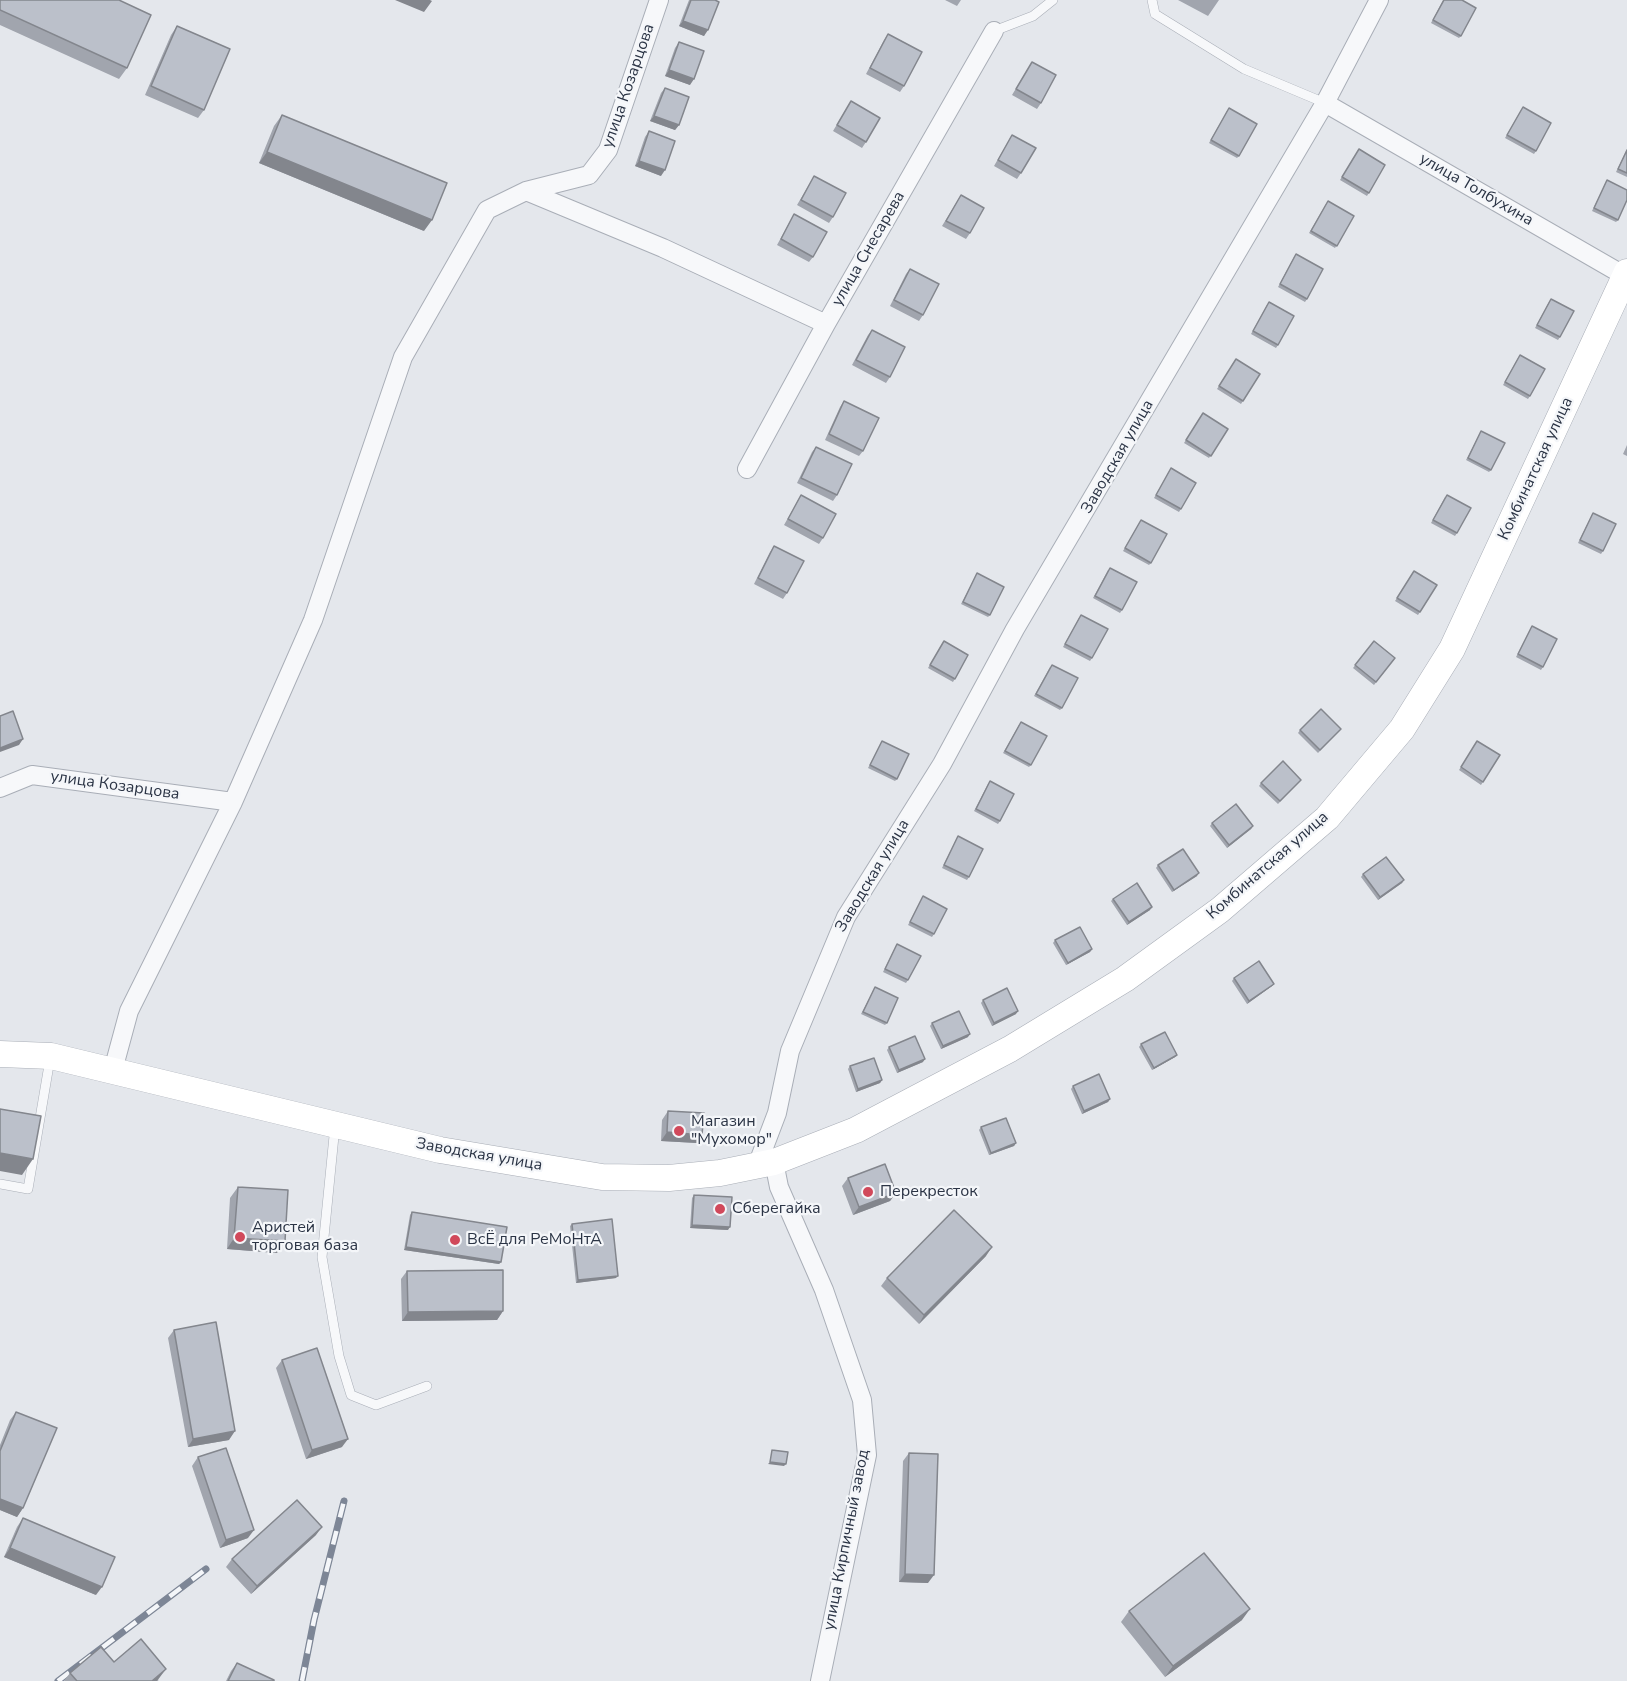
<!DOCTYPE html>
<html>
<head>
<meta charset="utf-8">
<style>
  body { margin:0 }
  canvas { display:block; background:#e4e7ec }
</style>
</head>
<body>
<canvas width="1627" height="1681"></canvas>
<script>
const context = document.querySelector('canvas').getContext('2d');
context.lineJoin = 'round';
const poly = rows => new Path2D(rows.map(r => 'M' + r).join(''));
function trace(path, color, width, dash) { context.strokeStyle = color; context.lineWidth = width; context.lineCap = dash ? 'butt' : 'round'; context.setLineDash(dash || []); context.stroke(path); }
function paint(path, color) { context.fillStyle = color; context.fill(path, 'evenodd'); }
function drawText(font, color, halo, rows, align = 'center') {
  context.font = font + ' "Nunito Sans",sans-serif'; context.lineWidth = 4.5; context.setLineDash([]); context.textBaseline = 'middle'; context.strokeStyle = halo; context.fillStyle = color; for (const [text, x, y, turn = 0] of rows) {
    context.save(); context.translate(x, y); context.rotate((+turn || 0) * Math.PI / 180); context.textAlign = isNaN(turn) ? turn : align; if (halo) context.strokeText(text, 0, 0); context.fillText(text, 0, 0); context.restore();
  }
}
const lane = poly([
  [1152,0,1155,14,1244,69,1325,103],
  [994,31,1033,16,1053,0],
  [335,1126,322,1257,339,1356,351,1395,376,1405,427,1386],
  [0,1184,28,1189,50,1059]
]);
const street = poly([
  [1325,103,1625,276],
  [526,191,663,248,826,324],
  [747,469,826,324,994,31],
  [0,788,32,775,233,802],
  [113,1070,129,1011,233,802,313,620,403,357,487,210,526,191,589,175,608,150,659,0],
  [774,1162,779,1187,824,1290,862,1400,867,1455,820,1681],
  [758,1163,777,1113,790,1051,846,917,942,764,1015,629,1325,103,1379,0]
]);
const secondary = poly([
  [0,1054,51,1056,440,1150,602,1177,669,1178,720,1173,774,1162,856,1130,1010,1049,1125,979,1220,910,1327,818,1402,729,1452,649,1627,272]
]);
trace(lane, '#a9aeb7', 10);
trace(street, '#a9aeb7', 20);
trace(secondary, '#a9aeb7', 27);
trace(lane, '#f7f8fa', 9);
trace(street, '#f7f8fa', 18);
trace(secondary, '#fff', 26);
const rail = poly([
  [58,1681,206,1569],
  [302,1681,314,1620,344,1501]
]);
trace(rail, '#7d8696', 7);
trace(rail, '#f4f6f9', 4.5, [14]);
paint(poly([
  [0,0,127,68,119,79,0,25],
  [689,0,715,0,704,36,679,26],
  [945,0,961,0,957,6],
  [1178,0,1219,0,1208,16],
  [1443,0,1461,36,1459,38,1431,23],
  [177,26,204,110,198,118,145,95,171,35],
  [888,34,904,86,900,92,866,74,884,40],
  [679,42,690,85,665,76,675,48],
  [1032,62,1041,103,1037,109,1012,95],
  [665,88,679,125,675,130,650,121,661,93],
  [851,101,866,142,862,148,833,131],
  [1521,110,1536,151,1534,154,1505,138],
  [1227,111,1239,156,1237,158,1209,143],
  [282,115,424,231,259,163,274,126],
  [649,131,661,176,635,166,645,137],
  [1012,135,1021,173,1017,179,994,166],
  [1359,149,1385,165,1367,196,1340,180],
  [1627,149,1627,177,1616,172],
  [814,176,833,217,829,223,797,205],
  [1607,180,1618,220,1616,222,1592,211],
  [961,195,970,233,966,239,942,226],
  [1326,204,1354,216,1335,248,1309,233],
  [794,214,813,257,809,262,777,245],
  [1294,257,1307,299,1305,302,1278,287],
  [910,269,923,315,919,321,890,306,906,274],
  [1549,302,1560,337,1558,340,1535,328],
  [1267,305,1278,345,1276,348,1251,334],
  [872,330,890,377,886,383,852,365,868,335],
  [1518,358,1530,396,1528,399,1503,385],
  [1236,359,1260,374,1241,404,1217,389],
  [844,401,863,451,859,456,825,440,840,407],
  [1203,413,1228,429,1209,458,1184,443],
  [1481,431,1491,470,1489,472,1466,460],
  [1627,445,1627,456,1623,454],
  [816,447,837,495,833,501,797,483,812,452],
  [1171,468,1196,483,1179,512,1154,498],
  [801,495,823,538,819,544,784,525],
  [1445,497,1457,533,1455,536,1431,523],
  [1593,513,1603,551,1601,554,1578,543],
  [1141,520,1151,563,1149,565,1123,551],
  [774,546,787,593,783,599,754,584,770,552],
  [1108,570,1122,610,1120,613,1093,598],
  [1414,571,1437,585,1418,615,1395,601],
  [977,573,990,615,988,617,961,604],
  [1079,618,1092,658,1090,661,1063,647],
  [1532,626,1543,667,1541,670,1516,657],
  [1374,641,1395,658,1374,685,1353,668],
  [942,644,968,655,953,682,928,668],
  [1050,667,1062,708,1060,710,1034,696],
  [1019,725,1031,765,1029,767,1003,753],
  [1341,729,1318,753,1298,733,1300,730],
  [882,741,897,779,895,781,868,768],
  [1477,741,1500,755,1481,785,1459,770],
  [1301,780,1278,804,1259,786,1261,783],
  [988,784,1000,821,998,824,974,811],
  [1212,823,1253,826,1251,829,1227,848,1210,826],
  [958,836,969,877,967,880,942,868],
  [1158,865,1197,876,1172,892,1156,868],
  [1363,874,1404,880,1402,883,1378,900,1361,877],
  [923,896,934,934,932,937,908,925],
  [1113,899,1150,910,1127,925,1111,901],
  [1055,940,1092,949,1090,952,1066,965,1053,943],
  [897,944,908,980,906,983,883,972],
  [1234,978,1274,984,1272,986,1247,1004,1232,981],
  [875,987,887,1023,885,1025,861,1014],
  [983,1000,1016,1014,992,1026,981,1003],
  [932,1023,968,1037,941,1049,930,1026],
  [1141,1044,1175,1057,1152,1070,1139,1047],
  [889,1047,923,1062,897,1073,887,1050],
  [850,1066,882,1080,880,1083,856,1092,848,1069],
  [1073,1086,1110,1099,1108,1102,1082,1114,1071,1089],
  [668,1111,702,1135,697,1143,661,1141,662,1120],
  [981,1127,1016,1143,1014,1146,989,1155,979,1130],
  [848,1178,896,1193,890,1201,853,1215,842,1186],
  [238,1187,277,1253,227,1249,230,1198],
  [694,1195,728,1230,690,1228,692,1198],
  [412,1212,501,1262,499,1264,404,1250,410,1215],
  [572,1224,616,1278,576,1283,570,1226],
  [986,1256,919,1324,881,1286,887,1278],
  [407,1271,503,1311,497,1320,402,1321,401,1279],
  [174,1330,229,1440,188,1447,168,1338],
  [282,1360,342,1447,306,1459,276,1368],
  [16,1412,23,1508,17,1517,0,1510,0,1445,10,1420],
  [909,1453,928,1583,899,1582,903,1461],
  [198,1457,248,1538,220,1548,192,1466],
  [23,1518,96,1595,4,1557,17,1527],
  [316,1535,251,1594,226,1567,232,1559],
  [1129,1611,1242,1620,1165,1677,1121,1622],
  [114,1662,159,1680,157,1681,64,1681,70,1673],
  [237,1663,274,1681,226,1681,231,1671]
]), '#a1a5ae');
paint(poly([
  [395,0,430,0,432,1,424,12],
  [683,21,708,30,704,36,679,26],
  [669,70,694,79,690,85,665,76],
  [654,116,679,125,675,130,650,121],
  [267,152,432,220,424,231,259,163],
  [639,161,665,170,661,176,635,166],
  [23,739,19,745,0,752,0,748],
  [1253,826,1251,829,1227,848,1229,845],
  [1199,873,1197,876,1172,892,1174,890],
  [1404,880,1402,883,1378,900,1380,897],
  [1152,907,1150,910,1127,925,1129,922],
  [1092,949,1090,952,1066,965,1068,963],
  [1274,984,1272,986,1247,1004,1249,1001],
  [1018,1011,1016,1014,992,1026,994,1023],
  [970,1034,968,1037,941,1049,943,1046],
  [1177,1055,1175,1057,1152,1070,1154,1068],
  [925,1059,923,1062,897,1073,899,1070],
  [882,1080,880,1083,856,1092,858,1089],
  [1110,1099,1108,1102,1082,1114,1084,1111],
  [667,1132,702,1135,697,1143,661,1141],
  [1016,1143,1014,1146,989,1155,991,1153],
  [0,1153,33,1159,22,1175,0,1171],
  [896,1193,890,1201,853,1215,859,1207],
  [692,1225,730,1227,728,1230,690,1228],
  [234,1238,285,1241,277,1253,227,1249],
  [406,1247,501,1262,499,1264,404,1250],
  [992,1247,986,1256,919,1324,924,1315],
  [618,1276,616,1278,576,1283,578,1280],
  [503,1311,497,1320,402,1321,408,1312],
  [235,1431,229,1440,188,1447,193,1439],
  [348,1439,342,1447,306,1459,312,1450],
  [770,1462,786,1464,784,1466,768,1464],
  [0,1499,23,1508,17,1517,0,1510],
  [322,1527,316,1535,251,1594,257,1586],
  [254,1530,248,1538,220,1548,226,1540],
  [10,1548,102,1587,96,1595,4,1557],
  [905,1574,934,1575,928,1583,899,1582],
  [1250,1609,1242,1620,1165,1677,1173,1666],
  [166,1669,157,1681,152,1681]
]), '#83868d');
const building = poly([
  [0,0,119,0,151,15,127,68,0,10,0,0],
  [691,0,715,0,719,2,708,30,683,21,691,0],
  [1444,0,1462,0,1476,8,1461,36,1433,20,1444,0],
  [177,26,230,49,204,110,151,86,177,26],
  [888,34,922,52,904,86,870,68,888,34],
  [679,42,704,51,694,79,669,70,679,42],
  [1032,62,1056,75,1041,103,1016,89,1032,62],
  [665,88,689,97,679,125,654,116,665,88],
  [851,101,880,118,866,142,837,125,851,101],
  [1523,107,1551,123,1536,151,1507,135,1523,107],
  [1229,108,1257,124,1239,156,1211,140,1229,108],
  [282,115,447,183,432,220,267,152,282,115],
  [649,131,675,141,665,170,639,161,649,131],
  [1012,135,1036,148,1021,173,998,160,1012,135],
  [1359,149,1385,165,1369,193,1342,177,1359,149],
  [1627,150,1627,173,1618,169,1627,150],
  [814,176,846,193,833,217,801,200,814,176],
  [1607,180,1627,190,1627,200,1618,220,1594,208,1607,180],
  [961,195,984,208,970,233,946,221,961,195],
  [1328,201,1354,216,1337,246,1311,231,1328,201],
  [794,214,827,232,813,257,781,239,794,214],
  [1296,254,1323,269,1307,299,1280,284,1296,254],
  [910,269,939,284,923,315,894,300,910,269],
  [1551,299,1574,311,1560,337,1537,325,1551,299],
  [1269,302,1294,316,1278,345,1253,331,1269,302],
  [872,330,905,347,890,377,856,360,872,330],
  [1520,355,1545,369,1530,396,1505,382,1520,355],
  [1236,359,1260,374,1243,401,1219,386,1236,359],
  [844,401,879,418,863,451,829,434,844,401],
  [1203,413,1228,429,1211,456,1186,440,1203,413],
  [1481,431,1505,443,1491,470,1468,458,1481,431],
  [816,447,852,464,837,495,801,478,816,447],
  [1171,468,1196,483,1181,509,1156,495,1171,468],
  [801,495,836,514,823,538,788,519,801,495],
  [1447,495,1471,508,1457,533,1433,520,1447,495],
  [1593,513,1616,524,1603,551,1580,540,1593,513],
  [1141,520,1167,534,1151,563,1125,548,1141,520],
  [774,546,804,561,787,593,758,578,774,546],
  [1110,568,1137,582,1122,610,1095,596,1110,568],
  [1414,571,1437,585,1420,612,1397,598,1414,571],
  [977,573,1004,587,990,615,963,602,977,573],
  [1081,615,1108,629,1092,658,1065,644,1081,615],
  [1532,626,1557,639,1543,667,1518,654,1532,626],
  [944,641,968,655,955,679,930,665,944,641],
  [1374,641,1395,658,1376,682,1355,665,1374,641],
  [1052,665,1078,678,1062,708,1036,694,1052,665],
  [1321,709,1341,729,1320,750,1300,730,1321,709],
  [13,711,23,739,0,748,0,716,13,711],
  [1021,722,1047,736,1031,765,1005,751,1021,722],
  [882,741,909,754,897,779,870,765,882,741],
  [1477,741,1500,755,1483,782,1461,767,1477,741],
  [1283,761,1301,780,1280,801,1261,783,1283,761],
  [990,781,1014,794,1000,821,976,809,990,781],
  [1236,804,1253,826,1229,845,1212,823,1236,804],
  [958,836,983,849,969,877,944,865,958,836],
  [1183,849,1199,873,1174,890,1158,865,1183,849],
  [1386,857,1404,880,1380,897,1363,874,1386,857],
  [1137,883,1152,907,1129,922,1113,899,1137,883],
  [923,896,947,909,934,934,910,922,923,896],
  [1080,927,1092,949,1068,963,1055,940,1080,927],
  [897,944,921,956,908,980,885,969,897,944],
  [1259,961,1274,984,1249,1001,1234,978,1259,961],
  [875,987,898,998,887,1023,863,1012,875,987],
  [1007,988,1018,1011,994,1023,983,1000,1007,988],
  [959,1011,970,1034,943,1046,932,1023,959,1011],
  [1165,1032,1177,1055,1154,1068,1141,1044,1165,1032],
  [915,1036,925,1059,899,1070,889,1047,915,1036],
  [874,1058,882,1080,858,1089,850,1066,874,1058],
  [1099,1074,1110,1099,1084,1111,1073,1086,1099,1074],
  [0,1109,41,1116,33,1159,0,1153,0,1109],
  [668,1111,704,1113,702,1135,667,1132,668,1111],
  [1006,1118,1016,1143,991,1153,981,1127,1006,1118],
  [885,1164,896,1193,859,1207,848,1178,885,1164],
  [238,1187,288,1190,285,1241,234,1238,238,1187],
  [694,1195,732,1197,730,1227,692,1225,694,1195],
  [954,1210,992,1247,924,1315,887,1278,954,1210],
  [412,1212,507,1227,501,1262,406,1247,412,1212],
  [612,1219,618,1276,578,1280,572,1224,612,1219],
  [503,1270,503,1311,408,1312,407,1271,503,1270],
  [216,1322,235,1431,193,1439,174,1330,216,1322],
  [317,1348,348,1439,312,1450,282,1360,317,1348],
  [16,1412,57,1428,23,1508,0,1499,0,1451,16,1412],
  [226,1448,254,1530,226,1540,198,1457,226,1448],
  [772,1450,788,1452,786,1464,770,1462,772,1450],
  [909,1453,938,1454,934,1575,905,1574,909,1453],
  [297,1500,322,1527,257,1586,232,1559,297,1500],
  [23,1518,115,1557,102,1587,10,1548,23,1518],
  [1204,1553,1250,1609,1173,1666,1129,1611,1204,1553],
  [141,1639,166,1669,152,1681,77,1681,70,1673,101,1647,114,1662,141,1639],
  [237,1663,274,1680,274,1681,228,1681,237,1663]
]);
paint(building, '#bbc0ca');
trace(building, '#83868d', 1.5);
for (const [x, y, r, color] of [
  [679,1131,6,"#d1495b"],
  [868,1192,6,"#d1495b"],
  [720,1209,6,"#d1495b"],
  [240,1237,6,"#d1495b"],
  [455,1240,6,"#d1495b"]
]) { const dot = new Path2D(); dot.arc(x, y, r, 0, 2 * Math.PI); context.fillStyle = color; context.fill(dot); trace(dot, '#f4f6f9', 2); }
drawText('16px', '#2b3445', '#f4f6f9', [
  ["улица Козарцова",629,86,-71],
  ["улица Толбухина",1476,190,30],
  ["улица Снесарева",869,249,-60],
  ["Заводская улица",1118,457,-60],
  ["Комбинатская улица",1536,469,-65],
  ["улица Козарцова",115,786,8],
  ["Комбинатская улица",1268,866,-41],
  ["Заводская улица",873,876,-59],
  ["Заводская улица",479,1155,10],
  ["улица Кирпичный завод",847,1540,-79]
]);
drawText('16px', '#2b3445', '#f4f6f9', [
  ["Магазин",691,1122],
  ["\"Мухомор\"",691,1140],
  ["Перекресток",880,1192],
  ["Сберегайка",732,1209],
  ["Аристей",252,1228],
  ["торговая база",252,1246],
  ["ВсЁ для РеМоНтА",467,1240]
], 'left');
</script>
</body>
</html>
